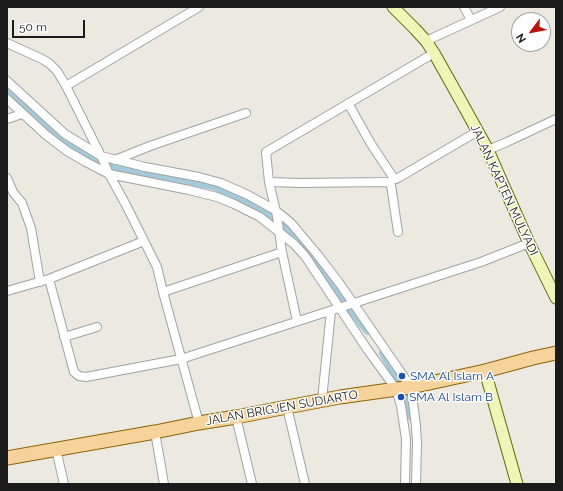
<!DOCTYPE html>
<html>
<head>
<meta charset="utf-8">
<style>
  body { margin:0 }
  #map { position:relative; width:563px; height:491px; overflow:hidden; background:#ece9e1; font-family:Raleway,sans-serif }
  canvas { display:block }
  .frame { position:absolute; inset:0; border:8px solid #1b1b1b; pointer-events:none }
  .north { position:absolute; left:511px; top:12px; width:40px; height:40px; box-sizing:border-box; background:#fff; border:1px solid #a4a4a4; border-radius:50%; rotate:238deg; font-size:11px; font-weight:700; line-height:16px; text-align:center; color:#1b1b1b }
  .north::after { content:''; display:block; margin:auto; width:14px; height:18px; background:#bc120a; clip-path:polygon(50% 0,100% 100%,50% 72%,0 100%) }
  .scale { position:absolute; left:12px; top:20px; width:73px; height:18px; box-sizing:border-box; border:2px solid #1b1b1b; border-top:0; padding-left:5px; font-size:12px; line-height:14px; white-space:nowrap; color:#1b1b1b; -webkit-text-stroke:3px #fff; paint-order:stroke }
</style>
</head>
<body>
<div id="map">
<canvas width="563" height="491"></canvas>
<div class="frame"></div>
<div class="north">N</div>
<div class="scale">50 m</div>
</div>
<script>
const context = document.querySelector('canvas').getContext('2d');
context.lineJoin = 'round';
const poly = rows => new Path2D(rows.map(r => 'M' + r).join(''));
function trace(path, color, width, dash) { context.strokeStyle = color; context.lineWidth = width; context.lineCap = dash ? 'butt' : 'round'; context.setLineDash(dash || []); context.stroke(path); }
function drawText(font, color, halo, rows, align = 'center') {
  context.font = font + ' Raleway,sans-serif'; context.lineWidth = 3; context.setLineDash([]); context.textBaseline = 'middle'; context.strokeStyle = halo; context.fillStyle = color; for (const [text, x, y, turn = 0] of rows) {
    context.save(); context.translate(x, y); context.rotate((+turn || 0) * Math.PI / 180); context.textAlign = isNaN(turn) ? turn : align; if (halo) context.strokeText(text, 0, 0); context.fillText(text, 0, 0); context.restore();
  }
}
trace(poly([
  [7,94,59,142,104,165,214,185,273,219,308,253,368,330],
  [384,353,406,391,412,416]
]), '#a3cad8', 10);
const street = poly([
  [464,7,471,20],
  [426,41,500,7],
  [7,43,42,59,50,64,57,71,66,86,102,158,109,174,126,205,157,267,163,292,199,423],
  [7,81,65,134,101,156,145,167,199,177,221,183,248,195,275,210,291,223,317,254,340,284,411,387,416,426,417,443,416,484],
  [66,86,199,7],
  [7,99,46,135,67,151,84,161,109,174,189,190,217,197,234,204,260,217,294,244,305,256,367,349,396,389,401,406,406,439,405,484],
  [348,103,371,144,393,177,396,179,398,178,478,131],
  [7,119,22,114],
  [488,150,507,142,556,119],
  [115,160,150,146,246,113],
  [7,178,13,192,22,203,31,228,40,282],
  [269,182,300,183,388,182,391,185,398,232],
  [49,279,74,372,79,376,86,377,181,359,481,262,529,243],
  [7,291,49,279,144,241],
  [163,292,282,252],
  [297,321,282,252,277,216,269,182,266,152,434,53],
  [64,337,97,327],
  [322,400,331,311],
  [287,407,305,484],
  [236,417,252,484],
  [155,432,164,484],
  [56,449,64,484]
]);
const secondary = poly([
  [393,7,415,29,426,41,434,53,462,103,488,150,498,173,529,243,556,298],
  [485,371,517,484]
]);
const primary = poly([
  [7,458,155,432,199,423,236,417,287,407,340,397,411,387,485,371,533,358,556,353]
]);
trace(street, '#a2a2a2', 10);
trace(secondary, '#5b6a0a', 13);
trace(primary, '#8b6507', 15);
trace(street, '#fff', 8);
trace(secondary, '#eff5b6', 11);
trace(primary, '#f7d39c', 13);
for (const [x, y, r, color] of [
  [402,376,4,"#1a4fb4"],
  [401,397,4,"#1a4fb4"]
]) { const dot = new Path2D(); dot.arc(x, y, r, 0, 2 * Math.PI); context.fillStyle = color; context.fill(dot); trace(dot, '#fff', 1.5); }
drawText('12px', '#1b1b1b', '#fff', [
  ["JALAN KAPTEN MULYADI",504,190,65],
  ["JALAN BRIGJEN SUDIARTO",282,408,-10]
]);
drawText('12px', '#164399', '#fff', [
  ["SMA Al Islam A",410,376],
  ["SMA Al Islam B",409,397]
], 'left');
</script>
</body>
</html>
